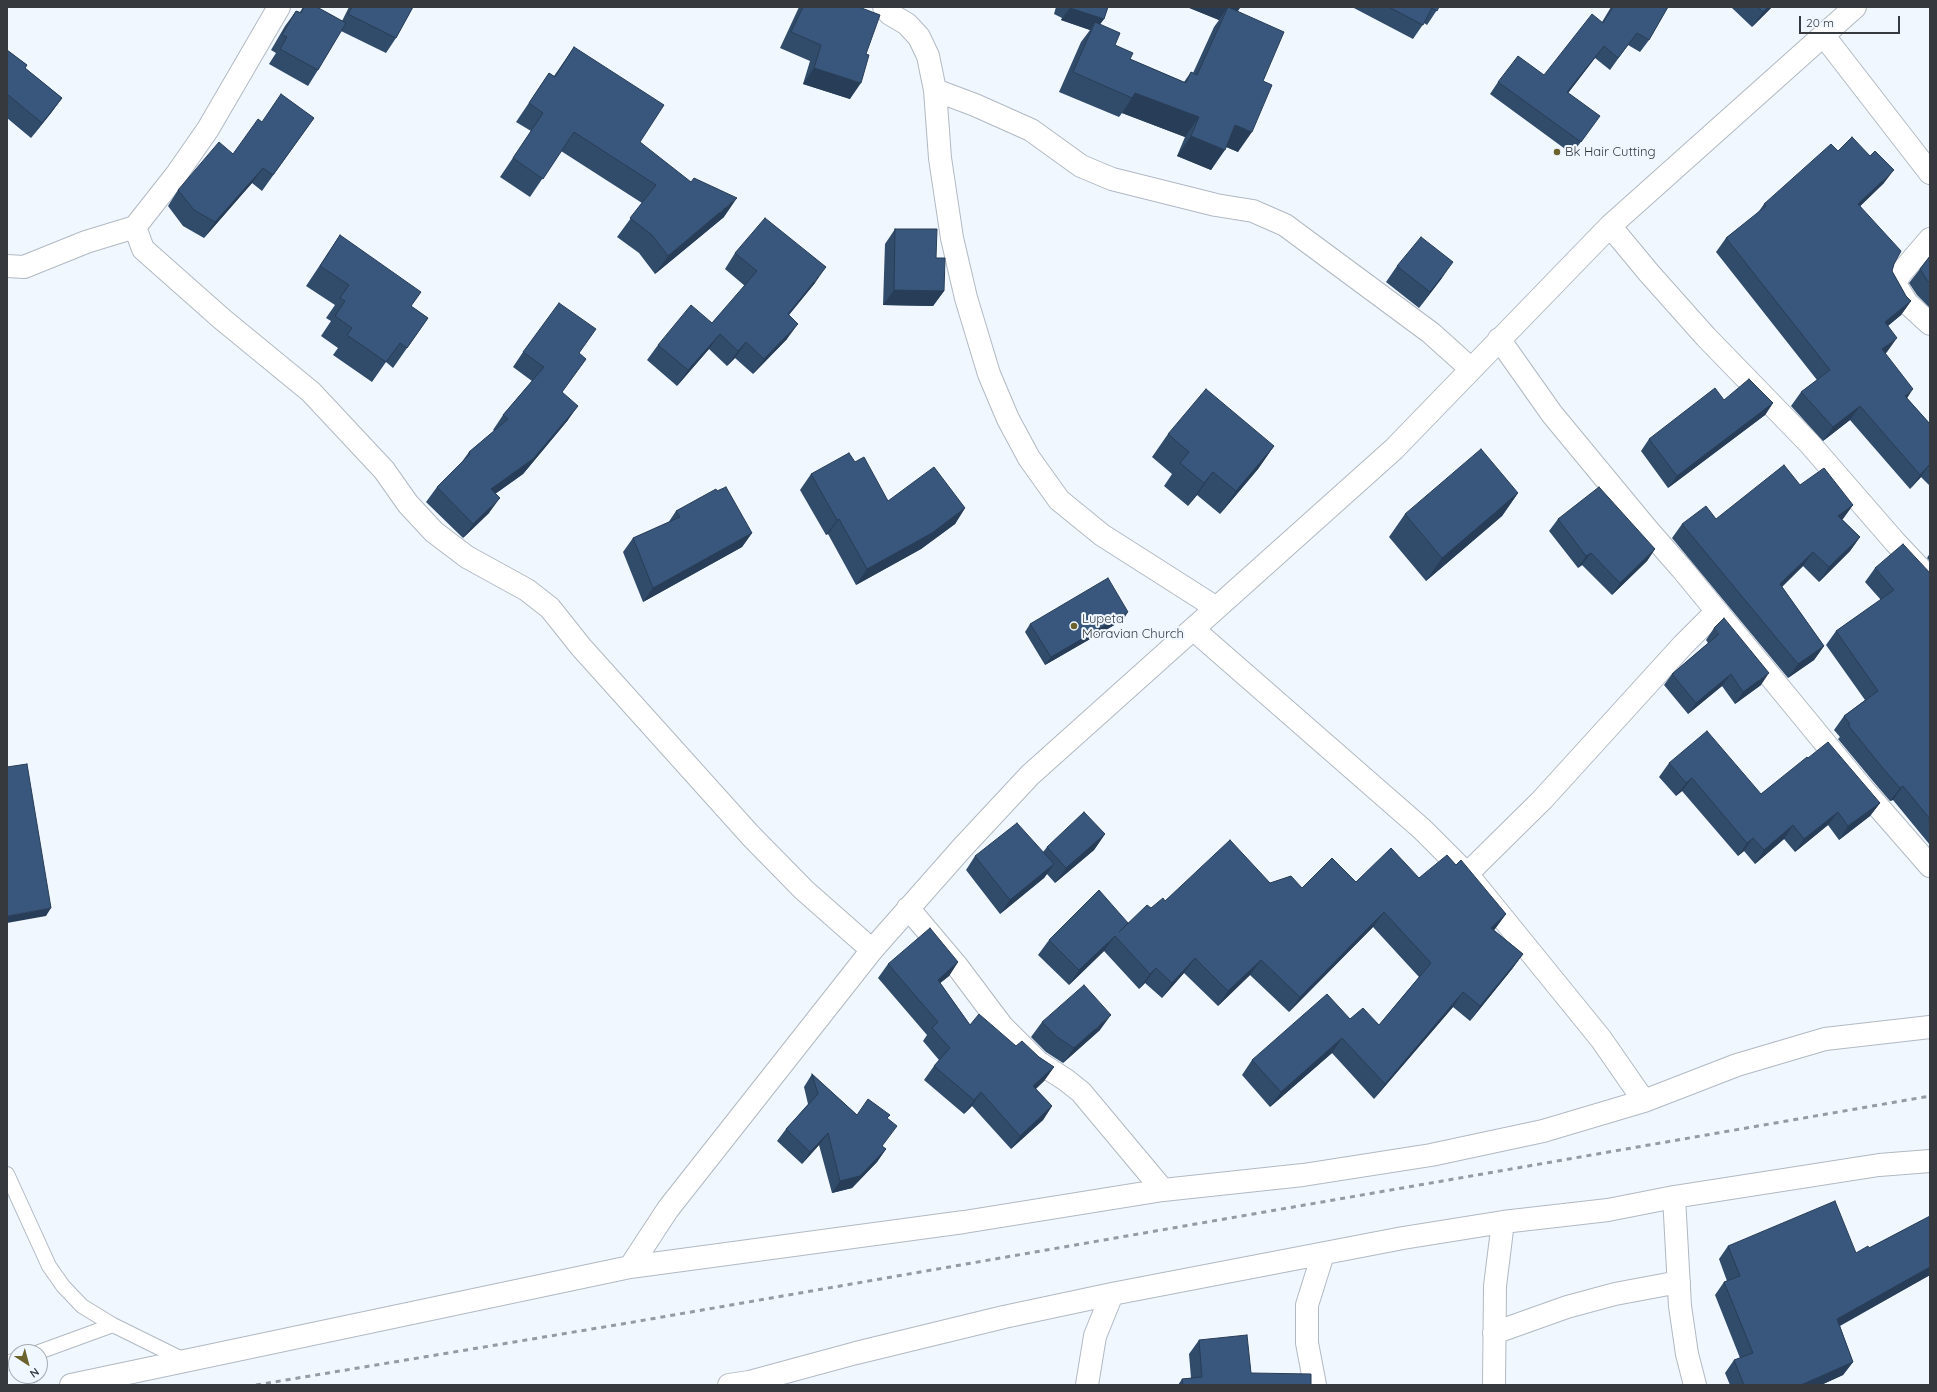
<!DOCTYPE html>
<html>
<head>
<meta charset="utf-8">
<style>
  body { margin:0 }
  #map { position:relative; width:1937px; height:1392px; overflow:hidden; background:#f0f7ff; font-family:Quicksand,sans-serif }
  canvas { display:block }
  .frame { position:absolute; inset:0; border:8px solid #363a3e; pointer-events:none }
  .north { position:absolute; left:8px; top:1344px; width:40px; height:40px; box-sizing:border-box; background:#f0f7ff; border:1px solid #a6abb2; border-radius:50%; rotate:144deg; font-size:11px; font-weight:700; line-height:16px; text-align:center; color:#363a3e }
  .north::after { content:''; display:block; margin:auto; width:14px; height:18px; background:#6c622e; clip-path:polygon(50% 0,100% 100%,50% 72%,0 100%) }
  .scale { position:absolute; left:1799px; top:16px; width:101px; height:18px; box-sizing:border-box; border:2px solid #363a3e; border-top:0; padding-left:5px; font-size:12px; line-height:14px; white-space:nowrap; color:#363a3e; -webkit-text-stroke:3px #f0f7ff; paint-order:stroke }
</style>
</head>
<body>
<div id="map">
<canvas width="1937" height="1392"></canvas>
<div class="frame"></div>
<div class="north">N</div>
<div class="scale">20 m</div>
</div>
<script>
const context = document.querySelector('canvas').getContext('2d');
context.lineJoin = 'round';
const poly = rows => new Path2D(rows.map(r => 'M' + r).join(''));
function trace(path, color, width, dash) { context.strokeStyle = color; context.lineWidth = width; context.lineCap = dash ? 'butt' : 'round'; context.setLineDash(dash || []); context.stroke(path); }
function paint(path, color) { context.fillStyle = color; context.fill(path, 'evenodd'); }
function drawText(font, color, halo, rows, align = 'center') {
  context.font = font + ' Quicksand,sans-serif'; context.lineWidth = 4; context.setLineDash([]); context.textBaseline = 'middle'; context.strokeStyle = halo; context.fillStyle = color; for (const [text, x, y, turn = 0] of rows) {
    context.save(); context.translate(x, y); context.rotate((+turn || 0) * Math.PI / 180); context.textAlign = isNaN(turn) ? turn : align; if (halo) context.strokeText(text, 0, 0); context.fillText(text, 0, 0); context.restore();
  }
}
const service = poly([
  [7,1174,49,1266,63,1286,82,1306,113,1325,186,1361],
  [39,1352,113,1325],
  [7,1363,16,1360]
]);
const minor = poly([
  [279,7,208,129,176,175,135,227,143,249,222,319,311,392,384,470,408,504,434,532,467,557,527,590,550,608,581,647,751,836,804,890,872,950],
  [884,7,890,14,907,24,919,37,928,56,935,90,940,158,952,238,966,298,989,374,1008,419,1029,458,1059,500,1102,535,1215,607],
  [1824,36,1930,173],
  [935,90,975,105,1031,130,1081,166,1112,179,1216,205,1253,211,1285,225,1431,333,1471,369],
  [1610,226,1649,273,1706,337,1809,443,1895,542,1930,579],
  [1930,239,1900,274,1895,284,1907,303,1930,324],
  [7,266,24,267,86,242,135,227],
  [1499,339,1552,414,1647,529,1682,569,1862,788,1930,866],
  [1193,629,1422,829,1467,874,1601,1039,1644,1101],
  [1467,874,1542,800,1683,645,1716,612],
  [908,908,957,966,1002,1026,1038,1062,1066,1080,1081,1092,1163,1190],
  [1674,1197,1680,1306,1687,1354,1695,1385],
  [630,1267,668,1209,872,950,962,848,1030,775,1394,449,1610,226,1855,7],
  [1494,1333,1567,1307,1615,1294,1679,1282],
  [71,1385,630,1267,964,1222,1163,1190,1303,1175,1431,1155,1543,1131,1644,1101,1737,1065,1825,1039,1930,1027],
  [729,1385,749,1382,856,1353,1004,1317,1112,1294,1403,1238,1503,1222,1608,1210,1674,1197,1879,1165,1930,1161],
  [1087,1385,1095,1336,1112,1294],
  [1315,1385,1307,1343,1307,1305,1323,1254],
  [1494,1385,1495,1286,1503,1222]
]);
trace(service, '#b1b9c3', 16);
trace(minor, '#b1b9c3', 24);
trace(service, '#fff', 14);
trace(minor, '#fff', 22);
trace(poly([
  [256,1385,622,1324,1930,1096]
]), '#959ba1', 3, [5, 5]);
paint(poly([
  [303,7,317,7,342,21,349,7,413,7,396,38,386,53,341,31,318,70,308,86,269,64,276,53,271,50,285,26,296,11,300,12],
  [799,7,859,7,850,99,803,84,810,61,780,48],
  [1056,7,1108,7,1104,19,1100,24,1115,45,1130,59,1184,82,1191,72,1193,73,1214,27,1219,20,1187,7,1240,7,1237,12,1263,81,1238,152,1226,147,1211,170,1177,156,1185,137,1122,113,1119,117,1059,92,1081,42,1090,30,1061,20,1062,18,1054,14],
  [1352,7,1439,7,1427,25,1424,23,1413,39],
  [1611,7,1668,7,1649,40,1640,52,1628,45,1610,70,1595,58,1568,93,1591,128,1572,154,1490,94,1498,82,1544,75,1602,22],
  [1733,7,1772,7,1752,27,1732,8],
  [574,47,640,142,724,217,655,274,639,253,617,237,642,203,561,151,530,197,500,177,531,131,516,122,549,73,554,76],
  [7,50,27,65,25,68,62,98,51,113,31,138,7,118],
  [314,118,262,191,252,183,204,238,183,226,168,206,178,190,233,154,262,122],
  [1838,151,1884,183,1860,206,1894,264,1892,271,1906,296,1911,301,1901,315,1888,326,1887,352,1885,353,1907,398,1930,424,1930,486,1921,477,1910,489,1850,420,1823,441,1791,406,1801,392,1817,380,1716,252,1726,238,1757,214,1764,204],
  [895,229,936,258,944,291,933,306,883,305,885,244],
  [340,235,411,306,428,318,393,368,386,362,372,382,333,355,338,348,321,336,331,321,326,318,335,305,306,286],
  [735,253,815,283,789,315,787,339,753,374,735,358,727,366,709,349,677,386,647,360,658,345,712,323,745,286,725,269],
  [1930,256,1930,308,1917,295,1909,283,1920,269],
  [1397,266,1442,278,1419,308,1386,282],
  [523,352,579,354,586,359,562,392,568,420,523,474,495,494,489,513,463,538,426,502,437,487,461,463,469,452,494,431,493,430,503,415,532,381,513,367],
  [1724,400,1773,403,1765,415,1668,488,1641,451,1649,439],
  [1168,434,1274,446,1258,469,1220,514,1197,495,1188,506,1164,486,1172,474,1152,457],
  [855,462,888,501,965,508,955,524,921,549,856,585,828,534,826,535,800,490,811,474],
  [1800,485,1853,505,1842,519,1860,537,1850,551,1819,582,1803,566,1782,587,1824,646,1814,660,1788,678,1672,538,1682,524,1716,519],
  [717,491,752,533,742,547,643,602,623,552,633,538,668,523,676,511],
  [1518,493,1502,516,1426,581,1389,537,1405,514],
  [1558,519,1655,549,1647,561,1612,595,1582,565,1578,568,1549,531],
  [1930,553,1930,561,1927,558],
  [1875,568,1930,573,1930,845,1893,800,1890,801,1872,780,1838,739,1840,737,1834,730,1844,716,1865,700,1826,645,1836,631,1881,600,1865,582],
  [1123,620,1045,665,1025,632,1030,624],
  [1714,628,1761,685,1735,704,1722,686,1688,714,1664,685,1672,674,1708,643,1706,640],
  [1808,758,1880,803,1870,816,1839,840,1828,825,1795,852,1784,839,1755,864,1744,851,1738,856,1682,791,1676,796,1659,777,1669,763,1761,794],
  [1105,834,1094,850,1055,883,1047,874,1044,878,1000,914,966,870,975,856,1043,852,1047,847],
  [1456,865,1506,914,1494,930,1523,954,1512,969,1470,1021,1453,1007,1374,1099,1332,1053,1270,1107,1242,1075,1252,1060,1350,1019,1379,1025,1419,977,1373,927,1289,1012,1250,975,1218,1006,1184,973,1162,998,1145,983,1139,989,1104,951,1069,985,1038,955,1049,940,1128,923,1151,908,1165,901,1270,883,1302,888,1356,882,1419,878],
  [958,962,949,976,940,983,970,1025,1039,1057,1054,1067,1044,1081,1036,1089,1052,1106,1043,1120,1011,1149,972,1106,964,1114,924,1080,934,1066,939,1060,923,1041,927,1035,878,978,888,964],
  [1042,1022,1100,1030,1063,1063,1046,1052,1031,1037],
  [812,1074,857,1115,887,1119,882,1146,886,1149,877,1162,852,1188,832,1193,819,1145,802,1164,777,1141,786,1129,808,1104,804,1087],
  [1930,1215,1930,1275,1840,1326,1853,1362,1843,1375,1821,1385,1730,1385,1725,1373,1734,1360,1740,1358,1715,1295,1724,1282,1727,1281,1719,1259,1728,1246,1856,1253,1869,1248,1929,1217],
  [1199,1340,1251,1373,1311,1385,1178,1385,1182,1379,1191,1378,1189,1354]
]), '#314b6b');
paint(poly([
  [1187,7,1237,7,1240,8,1229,24,1228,7,1219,20],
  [1768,7,1772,7,1752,27,1763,12],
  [1070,8,1104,19,1095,31,1095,22,1090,30,1061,20],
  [1604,46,1595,58,1559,105,1567,92],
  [814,68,861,83,850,99,803,84],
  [1135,93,1199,117,1185,137,1122,113,1132,98],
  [62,98,51,113,31,138,42,123],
  [1235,125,1252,132,1238,152,1222,145],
  [1191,136,1225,150,1211,170,1177,156],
  [263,168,252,183,204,238,215,222],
  [1894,170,1884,183,1848,218,1858,204],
  [737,198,724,217,655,274,668,256],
  [1453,262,1442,278,1419,308,1430,292],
  [826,267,815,283,777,329,788,314],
  [894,290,944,291,933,306,883,305],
  [1911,301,1901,315,1875,336,1885,322],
  [798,324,787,339,753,374,764,359],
  [720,334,709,349,677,386,688,370],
  [1897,338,1887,352,1873,363,1882,349],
  [746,342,735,358,727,366,738,351],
  [1913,389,1904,403,1905,396],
  [1773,403,1765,415,1668,488,1677,476],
  [578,406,568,420,523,474,481,504,491,489],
  [1860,406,1850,420,1823,441,1833,427],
  [1274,446,1258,469,1220,514,1236,491],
  [1930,464,1921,477,1910,489,1920,475],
  [1213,472,1197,495,1188,506,1204,483],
  [1518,493,1502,516,1426,581,1442,558],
  [500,498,489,513,463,538,473,524],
  [1853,505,1843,519,1828,530,1838,516],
  [965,508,955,524,921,549,856,585,867,569],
  [839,519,828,534,826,535,837,520],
  [752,533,742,547,643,602,653,588],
  [1860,537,1850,551,1819,582,1829,567],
  [1655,549,1647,561,1612,595,1620,583],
  [1813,552,1803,566,1770,598,1780,584],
  [1591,553,1582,565,1578,568,1586,556],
  [1128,612,1123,620,1045,665,1051,657],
  [1824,646,1814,660,1788,678,1798,664],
  [1769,673,1761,685,1735,704,1743,692],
  [1731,674,1722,686,1688,714,1696,703],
  [1692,778,1682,791,1676,796,1686,783],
  [1903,786,1893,800,1890,801,1900,788],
  [1880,803,1870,816,1839,840,1848,826],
  [1838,812,1828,825,1795,852,1804,839],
  [1793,825,1784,839,1755,864,1764,850],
  [1105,834,1094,850,1055,883,1066,868],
  [1753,838,1744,851,1738,856,1747,843],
  [1054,864,1044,878,1000,914,1010,900],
  [51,908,46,916,7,923,7,916],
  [1384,912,1373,927,1289,1012,1300,997],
  [1506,914,1495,929,1480,943,1491,928],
  [1115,936,1104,951,1069,985,1079,970],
  [1523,954,1512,969,1470,1021,1480,1006],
  [1195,958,1184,973,1162,998,1172,983],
  [1261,960,1250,975,1218,1006,1228,991],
  [958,962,949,976,928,993,938,980],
  [1156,968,1145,983,1139,989,1150,974],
  [1463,992,1453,1007,1374,1099,1385,1084],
  [1111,1015,1100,1030,1063,1063,1074,1048],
  [1342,1038,1332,1053,1270,1107,1281,1092],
  [1054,1067,1044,1081,1024,1099,1033,1086],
  [981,1092,972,1106,964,1114,974,1100],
  [1052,1106,1043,1120,1011,1149,1020,1136],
  [828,1133,819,1145,802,1164,810,1152],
  [886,1149,877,1162,852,1188,832,1193,840,1181],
  [1930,1267,1930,1275,1828,1332,1837,1319],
  [1853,1362,1843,1375,1821,1385,1801,1385]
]), '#283d57');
const building = poly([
  [304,7,317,7,346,23,318,70,280,49,287,37,282,35,296,11,301,13,304,7],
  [352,7,413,7,396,38,348,14,352,7],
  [803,7,859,7,880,15,866,54,869,55,861,83,814,68,821,45,791,32,803,7],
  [1070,7,1108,7,1104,19,1070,8,1070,7],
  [1228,7,1284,32,1263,81,1272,85,1252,132,1235,125,1225,150,1191,136,1199,117,1135,93,1132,98,1073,72,1095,22,1120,33,1115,45,1133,53,1130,59,1186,83,1191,72,1197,75,1228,7],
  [1389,7,1439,7,1437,11,1432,8,1423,25,1389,7],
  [1613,7,1668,7,1649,40,1637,33,1618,58,1604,46,1567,92,1600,116,1581,142,1498,82,1518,56,1544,75,1592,14,1603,23,1613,7],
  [1758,7,1768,7,1763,12,1758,7],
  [574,47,664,105,640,142,691,182,694,178,737,198,668,256,652,235,630,218,656,185,574,132,543,179,513,158,543,113,529,103,549,73,555,77,574,47],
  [7,50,27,65,25,68,62,98,42,123,7,94,7,50],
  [281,94,314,118,273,175,263,168,215,222,194,210,178,190,219,142,233,154,258,119,262,122,281,94],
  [1852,137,1870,156,1875,151,1894,170,1858,204,1901,251,1894,264,1892,271,1906,296,1911,301,1885,322,1897,338,1882,349,1913,389,1905,396,1930,424,1930,464,1920,475,1860,406,1833,427,1801,392,1830,370,1726,238,1766,206,1764,204,1831,144,1838,151,1852,137],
  [765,218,826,267,788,314,798,324,764,359,746,342,738,351,720,334,688,370,658,345,691,305,712,323,757,271,735,253,765,218],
  [895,229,937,229,936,258,945,258,944,291,894,290,895,229],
  [340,235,421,292,411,306,428,318,407,348,400,343,386,362,347,335,352,328,335,316,345,301,340,298,349,285,320,266,340,235],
  [1421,237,1453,262,1430,292,1397,266,1421,237],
  [1930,256,1930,283,1927,280,1920,269,1930,256],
  [559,303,596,329,579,353,586,359,562,392,578,406,533,459,491,489,500,498,473,524,437,487,470,454,469,452,508,419,503,415,544,367,523,352,559,303],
  [1749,379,1773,403,1677,476,1649,439,1715,388,1724,400,1749,379],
  [1206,389,1274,446,1236,491,1213,472,1204,483,1180,463,1189,452,1168,434,1206,389],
  [1481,449,1518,493,1442,558,1405,514,1481,449],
  [849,453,855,462,864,457,888,501,934,467,965,508,932,533,867,569,839,519,837,520,811,474,849,453],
  [1784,465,1800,485,1824,468,1853,505,1838,516,1860,537,1829,567,1813,552,1780,584,1824,646,1798,664,1682,524,1706,506,1716,519,1784,465],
  [726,487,752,533,653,588,633,538,680,517,676,511,716,489,717,491,726,487],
  [1599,487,1655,549,1620,583,1591,553,1586,556,1558,519,1599,487],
  [1903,544,1930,573,1930,819,1903,786,1900,788,1881,766,1848,725,1850,724,1844,716,1878,691,1836,631,1894,590,1875,568,1903,544],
  [1108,578,1128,612,1051,657,1030,624,1108,578],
  [1724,618,1769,673,1743,692,1731,674,1696,703,1672,674,1719,634,1714,628,1724,618],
  [1707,731,1761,794,1807,757,1808,758,1828,742,1880,803,1848,826,1838,812,1804,839,1793,825,1764,850,1753,838,1747,843,1692,778,1686,783,1669,763,1707,731],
  [27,764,51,908,7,916,7,767,27,764],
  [1084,812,1105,834,1066,868,1047,847,1084,812],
  [1017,823,1054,864,1010,900,975,856,1017,823],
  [1230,840,1270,883,1291,876,1302,888,1332,858,1356,882,1391,848,1419,878,1447,855,1456,865,1461,860,1506,914,1491,928,1523,954,1480,1006,1463,992,1385,1084,1342,1038,1281,1092,1252,1060,1327,994,1350,1019,1363,1008,1379,1025,1431,963,1384,912,1300,997,1261,960,1228,991,1195,958,1172,983,1156,968,1150,974,1115,936,1079,970,1049,940,1099,890,1128,923,1119,932,1147,905,1151,908,1163,898,1165,901,1230,840],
  [930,928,958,962,938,980,970,1025,979,1014,1016,1046,1022,1041,1039,1057,1054,1067,1033,1086,1052,1106,1020,1136,981,1092,974,1100,934,1066,950,1048,932,1028,938,1022,888,964,930,928],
  [1084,985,1111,1015,1074,1048,1057,1037,1042,1022,1084,985],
  [812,1074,857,1115,868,1099,890,1115,887,1118,897,1126,882,1146,886,1149,860,1176,840,1181,828,1133,810,1152,786,1129,818,1094,812,1074],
  [1835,1201,1856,1253,1868,1246,1869,1248,1930,1216,1930,1267,1837,1319,1853,1362,1801,1385,1744,1385,1734,1360,1753,1353,1724,1282,1740,1276,1728,1246,1835,1201],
  [1247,1335,1251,1373,1311,1374,1311,1385,1183,1385,1182,1379,1202,1377,1199,1340,1247,1335]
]);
paint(building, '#39577c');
trace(building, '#283d57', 1);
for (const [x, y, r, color] of [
  [1557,152,4,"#6c622e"],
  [1074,626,4,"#6c622e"]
]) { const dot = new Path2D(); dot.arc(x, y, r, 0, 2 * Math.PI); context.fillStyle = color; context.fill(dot); trace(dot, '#f0f7ff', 1.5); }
drawText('13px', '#363a3e', '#f0f7ff', [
  ["Bk Hair Cutting",1565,152],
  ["Lupeta",1082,619],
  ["Moravian Church",1082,634]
], 'left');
</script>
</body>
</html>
